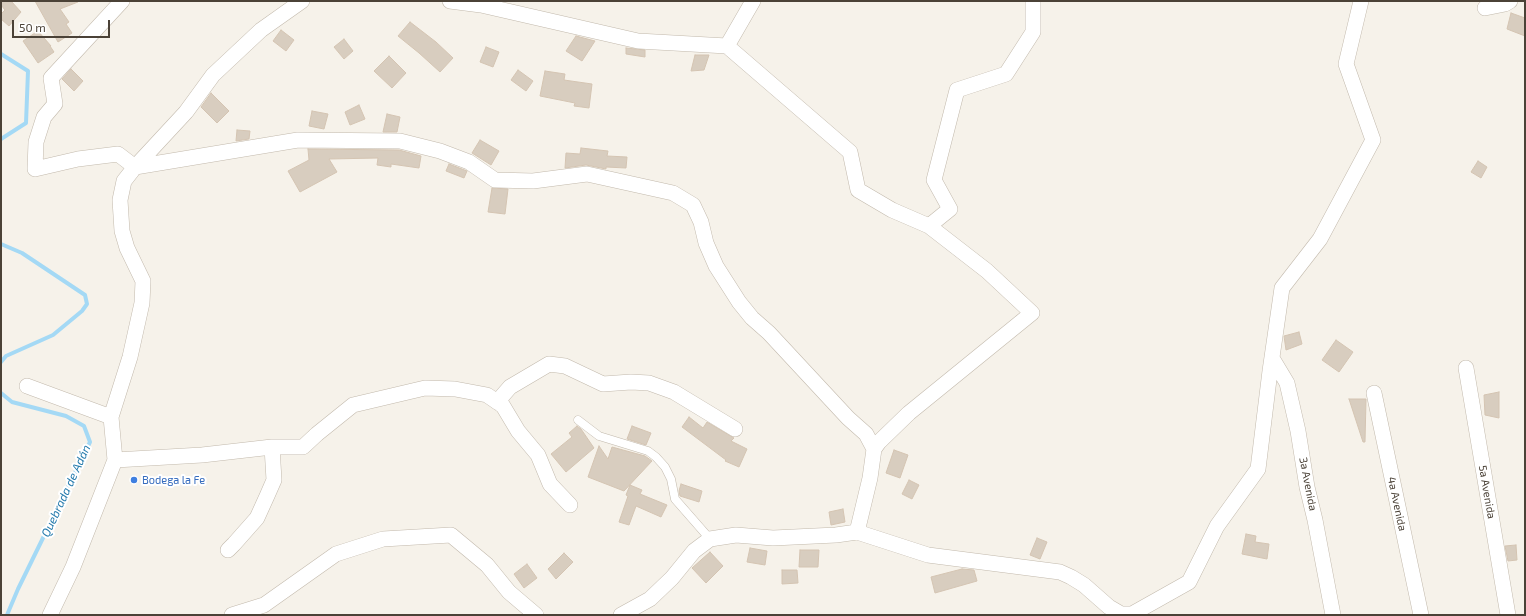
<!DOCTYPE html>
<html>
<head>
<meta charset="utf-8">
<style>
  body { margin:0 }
  #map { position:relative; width:1526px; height:616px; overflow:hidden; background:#f6f2ea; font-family:"Exo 2",sans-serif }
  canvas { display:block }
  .frame { position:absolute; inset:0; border:2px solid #4b4237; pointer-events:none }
  .scale { position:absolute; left:12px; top:20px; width:98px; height:18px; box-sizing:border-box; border:2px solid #4b4237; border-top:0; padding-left:5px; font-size:12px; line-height:14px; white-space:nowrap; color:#4b4237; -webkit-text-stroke:3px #fff; paint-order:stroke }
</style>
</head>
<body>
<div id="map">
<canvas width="1526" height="616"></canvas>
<div class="frame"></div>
<div class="scale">50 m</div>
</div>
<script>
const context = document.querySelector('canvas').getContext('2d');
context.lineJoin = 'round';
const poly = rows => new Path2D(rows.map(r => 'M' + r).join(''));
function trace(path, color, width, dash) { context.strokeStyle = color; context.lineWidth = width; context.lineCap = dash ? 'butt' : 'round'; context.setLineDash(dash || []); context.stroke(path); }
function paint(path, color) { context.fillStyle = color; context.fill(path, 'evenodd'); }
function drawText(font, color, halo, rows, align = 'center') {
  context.font = font + ' "Exo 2",sans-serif'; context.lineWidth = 4; context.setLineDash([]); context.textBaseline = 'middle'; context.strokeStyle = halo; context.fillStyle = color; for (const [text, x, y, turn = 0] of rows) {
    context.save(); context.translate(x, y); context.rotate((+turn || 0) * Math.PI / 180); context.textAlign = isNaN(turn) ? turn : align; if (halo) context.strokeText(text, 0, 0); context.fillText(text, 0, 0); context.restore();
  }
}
trace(poly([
  [1,54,28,71,26,123,1,139],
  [1,244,22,253,85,295,87,304,82,311,53,335,6,356,1,362],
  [1,393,12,402,66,416,84,426,90,442,18,589,7,615]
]), '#a4d9f5', 4);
const building = poly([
  [1,1,11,1,21,12,9,26,1,19,1,14,5,10,1,5,1,1],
  [35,1,77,1,78,2,60,9,69,22,66,24,72,33,58,42,35,1],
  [1511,13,1525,18,1525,36,1507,29,1511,13],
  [410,22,436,42,453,58,440,72,419,53,398,36,410,22],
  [281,30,294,40,286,51,273,41,281,30],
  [38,31,51,46,50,46,54,52,38,63,23,41,38,31],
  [576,36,595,41,582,61,566,51,576,36],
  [344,39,353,51,344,59,334,47,344,39],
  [486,47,499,52,493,67,480,62,486,47],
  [626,48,645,50,645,57,626,54,626,48],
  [695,55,709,55,704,70,691,71,695,55],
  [389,56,406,73,392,88,374,71,389,56],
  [71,69,83,81,74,91,62,79,71,69],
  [518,70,533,81,526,91,511,80,518,70],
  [545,71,565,74,564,80,592,84,589,108,574,106,575,103,540,96,545,71],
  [211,93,229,111,217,123,201,107,211,93],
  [359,105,365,119,350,125,345,112,359,105],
  [312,111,328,114,324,129,309,126,312,111],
  [387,114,400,117,397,132,383,132,387,114],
  [237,130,250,131,249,139,236,141,237,130],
  [480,140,499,151,491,165,472,153,480,140],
  [581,148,608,151,607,156,627,157,626,168,606,167,606,169,586,165,565,168,566,153,580,154,581,148],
  [308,149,399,150,421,156,419,168,391,164,391,167,377,165,378,158,329,159,337,172,300,192,288,171,309,160,308,149],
  [1478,161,1487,167,1481,178,1471,172,1478,161],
  [449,164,467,171,464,178,446,171,449,164],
  [492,188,508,189,505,214,488,212,492,188],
  [1299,332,1302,344,1286,350,1284,336,1299,332],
  [1336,340,1353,352,1339,372,1322,360,1336,340],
  [1499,392,1499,418,1485,415,1484,395,1499,392],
  [1349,399,1366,399,1365,442,1363,442,1349,399],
  [689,417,703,428,707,422,734,438,731,441,747,449,739,467,725,461,726,460,682,427,689,417],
  [577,426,581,429,594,448,566,472,551,454,572,437,569,433,577,426],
  [632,426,651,433,646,445,627,439,632,426],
  [599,446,608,459,612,447,645,456,652,461,624,491,588,477,599,446],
  [894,450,908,455,900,478,886,473,894,450],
  [909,480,919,485,912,499,902,494,909,480],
  [681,484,702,491,699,502,680,496,679,491,681,484],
  [630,485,642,490,640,494,667,505,661,517,636,506,629,525,619,522,628,496,626,495,630,485],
  [843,509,845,522,831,525,829,512,843,509],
  [1246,534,1256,536,1255,542,1269,544,1267,559,1242,554,1246,534],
  [1037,538,1047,542,1040,559,1030,555,1037,538],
  [1516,545,1517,560,1508,561,1505,546,1516,545],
  [750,548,767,551,765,565,747,562,750,548],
  [800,550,819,550,818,567,799,567,800,550],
  [710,552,723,566,706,583,692,568,710,552],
  [564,553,573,562,556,579,548,569,564,553],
  [527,564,537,578,524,588,514,574,527,564],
  [962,569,974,570,977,581,935,593,931,577,962,569],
  [782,570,797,570,798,583,782,584,782,570]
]);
paint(building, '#d8cdbf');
trace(building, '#d4c4b2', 1);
const service = poly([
  [578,420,599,436,648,451,656,457,665,467,671,479,675,499,710,539]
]);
const minor = poly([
  [122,1,51,78,55,104,44,117,36,142,35,169,78,159,118,154,135,167,298,140,400,141,440,151,469,162,495,180,533,181,587,174,673,193,693,205,701,222,706,243,716,266,739,302,752,318,769,333,848,418,866,434,874,449,870,478,857,532],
  [450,1,481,5,638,41,727,46,850,152,858,190,892,210,929,226,987,271,1032,313,909,413,879,442,874,449],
  [1485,8,1505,4,1510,1],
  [727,46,753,1],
  [929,226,950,209,934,180,957,90,1006,74,1033,32,1033,1],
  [1272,358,1287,383,1298,431,1307,487,1315,520,1333,615],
  [1466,368,1508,615],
  [27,386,111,417],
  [1374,393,1421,615],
  [497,402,510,387,549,364,565,366,603,384,631,382,649,383,674,392,735,429],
  [115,460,202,455,272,447,303,447,317,434,353,405,425,388,455,389,487,395,503,406,518,431,538,455,550,484,570,505],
  [228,550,234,544,257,518,267,496,274,480,272,447],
  [50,615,73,567,115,460,111,417,130,357,142,303,143,281,127,248,122,231,120,200,124,181,135,167,186,112,213,75,261,30,302,1],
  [232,615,264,605,336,554,383,539,451,535,487,565,509,592,536,615],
  [621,615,650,599,672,578,694,551,710,539,736,535,773,538,836,535,857,532,928,555,1060,572,1071,577,1084,585,1109,607,1121,614,1132,614,1189,582,1217,526,1258,469,1270,371,1282,288,1320,239,1373,140,1346,64,1361,1]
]);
trace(service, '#c2b9ac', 9);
trace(minor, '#c2b9ac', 16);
trace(service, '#fff', 8);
trace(minor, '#fff', 15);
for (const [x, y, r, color] of [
  [134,480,4,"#3f7fe0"]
]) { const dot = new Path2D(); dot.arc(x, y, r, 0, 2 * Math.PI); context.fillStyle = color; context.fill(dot); trace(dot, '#fff', 1.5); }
drawText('11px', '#366cbe', '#fff', [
  ["Bodega la Fe",142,480]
], 'left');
drawText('11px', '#4b4237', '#fff', [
  ["3a Avenida",1308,484,79],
  ["5a Avenida",1487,492,80],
  ["4a Avenida",1397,504,78]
]);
drawText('italic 12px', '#277cad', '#fff', [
  ["Quebrada de Adán",66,491,-65]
]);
</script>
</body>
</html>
